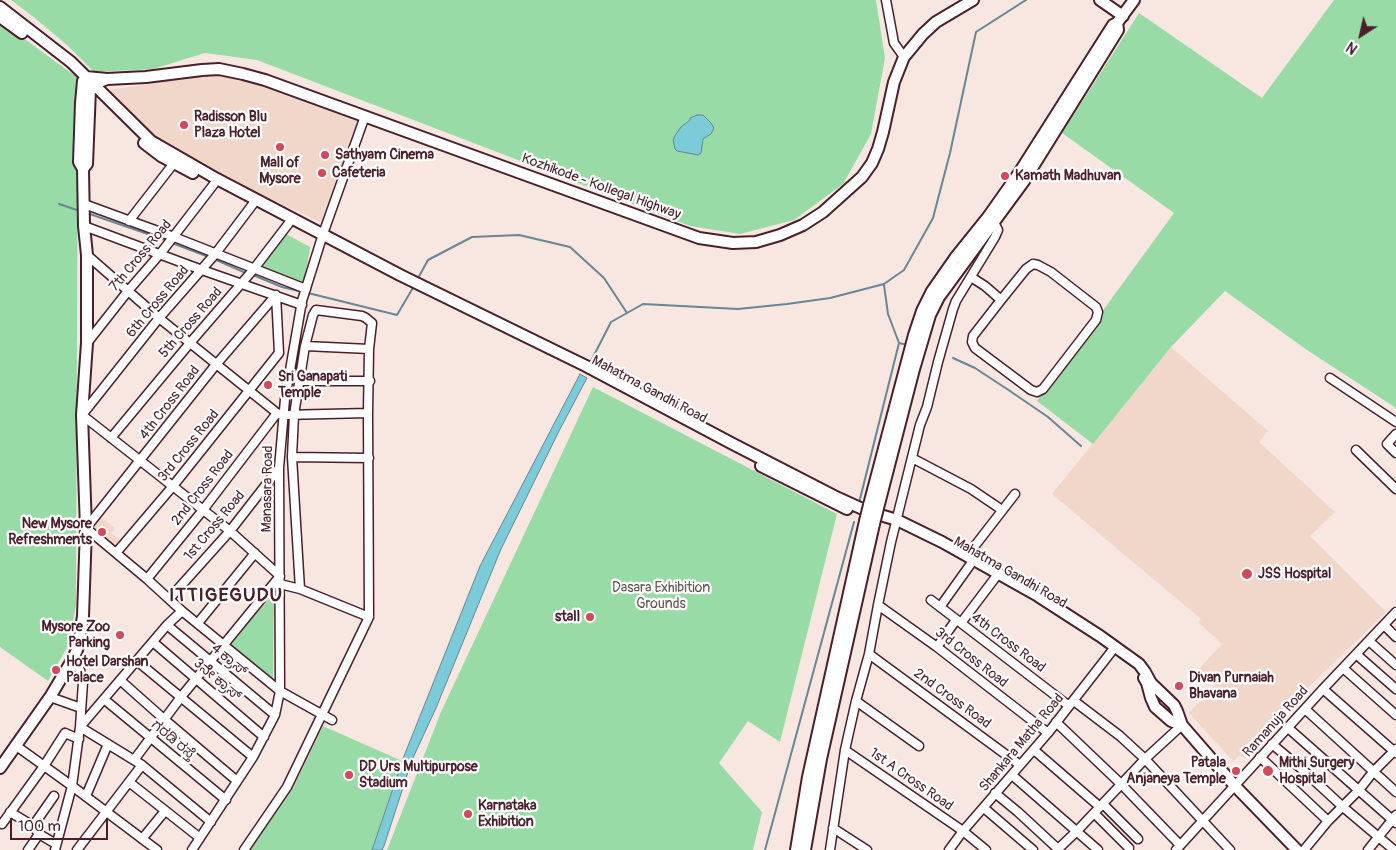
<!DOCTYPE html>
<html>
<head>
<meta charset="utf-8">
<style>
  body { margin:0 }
  #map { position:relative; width:1396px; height:850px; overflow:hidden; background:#f7e7e0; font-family:Pangolin,sans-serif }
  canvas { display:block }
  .north { position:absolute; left:1336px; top:10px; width:50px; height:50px; -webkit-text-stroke:4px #fff; paint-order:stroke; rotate:215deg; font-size:14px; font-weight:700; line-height:20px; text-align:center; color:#4a1f2b }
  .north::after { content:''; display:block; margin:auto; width:18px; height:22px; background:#4a1f2b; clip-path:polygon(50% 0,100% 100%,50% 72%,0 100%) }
  .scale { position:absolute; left:10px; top:818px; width:98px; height:22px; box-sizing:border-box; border:2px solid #4a1f2b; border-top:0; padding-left:6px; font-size:15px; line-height:18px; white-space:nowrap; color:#4a1f2b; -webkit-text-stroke:4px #fff; paint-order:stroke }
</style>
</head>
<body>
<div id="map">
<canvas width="1396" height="850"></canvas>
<div class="north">N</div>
<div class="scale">100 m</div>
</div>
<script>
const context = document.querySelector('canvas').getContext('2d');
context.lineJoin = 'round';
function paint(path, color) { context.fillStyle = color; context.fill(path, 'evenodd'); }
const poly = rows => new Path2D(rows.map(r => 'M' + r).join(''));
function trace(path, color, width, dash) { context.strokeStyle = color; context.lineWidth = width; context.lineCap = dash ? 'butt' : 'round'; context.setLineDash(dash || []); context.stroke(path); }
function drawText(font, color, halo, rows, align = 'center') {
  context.font = font + ' Pangolin,"Noto Sans Kannada",sans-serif'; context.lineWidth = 4.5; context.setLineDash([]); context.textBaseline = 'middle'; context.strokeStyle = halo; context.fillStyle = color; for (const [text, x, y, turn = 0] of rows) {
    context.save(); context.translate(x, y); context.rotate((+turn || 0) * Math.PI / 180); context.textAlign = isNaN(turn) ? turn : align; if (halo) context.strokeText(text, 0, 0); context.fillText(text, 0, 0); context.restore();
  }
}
paint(poly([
  [197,73,246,79,361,121,321,222,224,179,168,149,107,90,145,85],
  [1171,347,1268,431,1259,442,1335,512,1310,536,1386,612,1252,742,1258,749,1248,758,1245,755,1242,758,1240,755,1233,761,1189,713,1215,685,1199,669,1222,644,1198,622,1201,619,1052,494],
  [101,517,115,528,111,533,122,542,117,548,92,529]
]), '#f1d6ca');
paint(poly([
  [11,0,876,0,885,58,871,134,843,184,794,220,740,234,690,226,257,60,205,53,153,69,94,72,68,46,35,18],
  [1334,0,1396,0,1396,408,1307,350,1225,291,1171,347,1093,444,1037,401,1174,213,1062,133,1139,13,1262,98],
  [0,21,78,78,76,605,69,644,48,681,0,647],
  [284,233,310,247,304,286,257,268],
  [593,387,837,514,780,742,748,721,719,763,762,812,753,850,387,850,441,712],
  [274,594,273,682,227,645],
  [323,726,402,761,372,850,247,850,293,788]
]), '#99dba6');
const water = poly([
  [697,115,703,115,711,123,714,128,711,134,703,139,701,153,698,155,677,151,675,149,673,140,676,134,681,127,690,120,690,118,697,115],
  [580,374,587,378,559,431,501,549,436,708,412,760,384,846,382,850,372,850,404,756,480,566,580,374]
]);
paint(water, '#7ccbd9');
trace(water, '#688693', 1);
trace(poly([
  [59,204,80,211],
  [87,213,168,241],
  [172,243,209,257],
  [214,259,246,273],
  [253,275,282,287,303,292],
  [417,280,428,260,472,237,519,235,570,247,604,278,627,313],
  [308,293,397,315,414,286],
  [899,343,908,345],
  [953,358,975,368,1010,391,1048,417,1081,446],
  [590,363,611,322,643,304,738,309,787,304,830,298,884,284,904,270,933,218,950,153,976,32,1026,0],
  [859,503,899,343,888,314,884,285],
  [765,850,854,522]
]), '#688693', 2);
const minor = poly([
  [886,0,894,43,904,57],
  [84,204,174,237,306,289],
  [129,221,174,163],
  [84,226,202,270,302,305],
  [87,255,159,318,277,413,283,415,368,413],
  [1033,264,1038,265,1051,272,1096,307,1098,312,1096,320,1043,389,1037,392,1031,390,975,348,972,342,973,336,1001,300,1026,269,1033,264],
  [971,277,985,286,1001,300],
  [276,295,214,367,86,528,147,579,182,611,280,691,332,720],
  [87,343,128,291,160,254,214,184],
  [305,346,369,349],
  [1330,378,1396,422],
  [299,381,370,381],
  [1396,434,1387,444,1396,453],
  [111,438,190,343,253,270,289,223],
  [1356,450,1396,489],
  [292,457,369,458],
  [912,458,971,489,1002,510],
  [116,553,173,486,279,353,276,295],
  [967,556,1015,494],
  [147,579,203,510,277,413],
  [280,584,300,589,369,617],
  [169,599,230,531,279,468],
  [931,600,1069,706],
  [878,605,937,647,1048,733],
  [940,607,970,565],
  [182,611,167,625,80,727,142,765,211,822],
  [198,623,255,553],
  [961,623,995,578],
  [167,625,275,715],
  [1384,625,1396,637],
  [1369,641,1396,665],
  [153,642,264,737],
  [937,647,956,620],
  [869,654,1020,765],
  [1356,654,1396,689],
  [137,661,253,757],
  [1343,668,1396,715],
  [120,680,165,720,237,781],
  [1323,689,1396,753],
  [50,697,81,708],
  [105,700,226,800],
  [856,701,919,746],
  [1074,701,1120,736,1145,759,1230,850],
  [1305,709,1396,792],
  [1056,722,1121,784,1180,845],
  [1287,727,1396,823],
  [1272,744,1304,771,1343,807,1394,850],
  [15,745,72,786,157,850],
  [845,750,963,831,986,850],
  [1034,750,1100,807],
  [1260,757,1328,821],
  [134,760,181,697,280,576,230,531,82,415,159,318,216,253,253,204],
  [1012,775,1098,850],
  [129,782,200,838],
  [995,793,1018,812,1058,849],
  [86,796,108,744],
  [1103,804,1138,839],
  [984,808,1033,850],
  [10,812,33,826,39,834,56,844],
  [1094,813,1129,848],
  [2,824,44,766,65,733,79,739],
  [33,826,54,796],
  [833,828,867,850],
  [142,839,165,811],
  [28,850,39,834],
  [55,850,72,786,80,727,83,682,80,670,71,662],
  [77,850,142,765],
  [192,850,253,757,275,715,280,691,279,468,285,399,302,301,323,234,365,116],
  [244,850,287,787,369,617,368,413,369,349,372,323,366,318,362,316,316,310,313,315,305,346,294,415,292,457,300,589],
  [830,850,845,750,856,701,869,654,878,605,891,542,920,425,927,407,938,362,953,309,956,301,995,237,998,230,994,222],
  [949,850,963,831,1048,733,1115,647],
  [1057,850,1077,831,1145,759,1182,725],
  [1176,850,1323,689,1396,612],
  [1304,850,1328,821,1359,790,1373,772,1396,749],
  [1368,850,1396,815]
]);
const major = poly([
  [1100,0,1123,16],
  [0,7,71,62,151,141,217,179,400,275,586,366,731,443,834,496,867,511,897,520,942,542,1038,596,1100,636,1139,664,1145,672,1151,683,1174,705,1177,711,1182,725,1235,786,1297,850],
  [0,17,22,33],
  [107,79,146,77,202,70,219,69,243,74,265,80,699,238,733,243,756,242,780,235,803,225,823,212,862,177,872,163,878,149,883,132,894,82,904,57,923,34,936,22,973,0],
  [144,143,161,156,193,173],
  [761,466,847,509],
  [869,505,914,335,922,311,932,291,955,258,988,217,1019,173,1113,25,1117,23,1134,0],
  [878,508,914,369,930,315,939,297,1024,181,1118,30,1117,23],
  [1144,678,1147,683,1151,698,1155,707,1171,721,1182,725],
  [0,768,50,697,71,662,77,650,80,636,83,616,86,528,82,415,87,343,87,255,84,226,83,169,79,162,81,103,83,81,86,77,107,79,94,84,90,89,87,164,83,169],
  [796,850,808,777,865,521],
  [805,850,821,759,874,524]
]);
trace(minor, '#4a1f2b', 11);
trace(major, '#4a1f2b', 14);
trace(minor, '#fff', 8);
trace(major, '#fff', 10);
const majorBridge = poly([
  [865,521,869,505],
  [874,524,878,508]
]);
trace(majorBridge, '#4a1f2b', 14, []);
trace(majorBridge, '#fff', 10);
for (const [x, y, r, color] of [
  [184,125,5,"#d1495b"],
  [280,147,5,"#d1495b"],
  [325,155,5,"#d1495b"],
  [322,173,5,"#d1495b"],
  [1005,176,5,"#d1495b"],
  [268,385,5,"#d1495b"],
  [102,532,5,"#d1495b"],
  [1247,574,6,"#d1495b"],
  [590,617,5,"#d1495b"],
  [120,635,5,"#d1495b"],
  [56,670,5,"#d1495b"],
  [1179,686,5,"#d1495b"],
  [1236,771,5,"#d1495b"],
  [1268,771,6,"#d1495b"],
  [349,775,5,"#d1495b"],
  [468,814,5,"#d1495b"]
]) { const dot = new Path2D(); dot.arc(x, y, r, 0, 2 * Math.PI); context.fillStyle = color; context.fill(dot); trace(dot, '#fff', 2); }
drawText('bold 14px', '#4a1f2b', '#fff', [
  ["Radisson Blu",194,117],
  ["Plaza Hotel",194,133],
  ["Sathyam Cinema",335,155],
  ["Mall of",280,163,"center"],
  ["Mysore",280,179,"center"],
  ["Cafeteria",332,173],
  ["Kamath Madhuvan",1015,176],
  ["Sri Ganapati",278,377],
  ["Temple",278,393],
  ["New Mysore",92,524,"right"],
  ["Refreshments",92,540,"right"],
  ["JSS Hospital",1258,574],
  ["stall",580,617,"right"],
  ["Mysore Zoo",110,627,"right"],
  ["Parking",110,643,"right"],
  ["Hotel Darshan",66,662],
  ["Palace",66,678],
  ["Divan Purnaiah",1189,678],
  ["Bhavana",1189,694],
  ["Patala",1226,763,"right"],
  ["Anjaneya Temple",1226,779,"right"],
  ["Mithi Surgery",1279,763],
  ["Hospital",1279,779],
  ["DD Urs Multipurpose",359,767],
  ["Stadium",359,783],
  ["Karnataka",478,806],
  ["Exhibition",478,822]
], 'left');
drawText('14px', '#4a1f2b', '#fff', [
  ["Kozhikode - Kollegal Highway",601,187,20],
  ["7th Cross Road",141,256,-50],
  ["6th Cross Road",158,302,-50],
  ["5th Cross Road",191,323,-49],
  ["Mahatma Gandhi Road",649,390,28],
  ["4th Cross Road",170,403,-52],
  ["3rd Cross Road",189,446,-51],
  ["2nd Cross Road",203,488,-52],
  ["Manasara Road",268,489,-89],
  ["1st Cross Road",215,526,-50],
  ["Mahatma Gandhi Road",1010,573,30],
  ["4th Cross Road",1008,643,37],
  ["3rd Cross Road",971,658,38],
  ["4 ಕ್ರಾಸ್",229,660,40],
  ["3ನೆೇ ಕ್ರಾಸ್",217,680,40],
  ["2nd Cross Road",952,699,36],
  ["Ramanuja Road",1276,722,-48],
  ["ಗರಡಿ ರಸ್ತೆ",173,740,40],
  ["Shankara Matha Road",1022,743,-50],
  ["1st A Cross Road",911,780,35]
]);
drawText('14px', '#625750', '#fff', [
  ["Dasara Exhibition",661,588],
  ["Grounds",661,604]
]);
context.letterSpacing = '1px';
drawText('bold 19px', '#4a1f2b', '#fff', [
  ["ITTIGEGUDU",226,596]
]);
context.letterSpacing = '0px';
</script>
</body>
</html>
